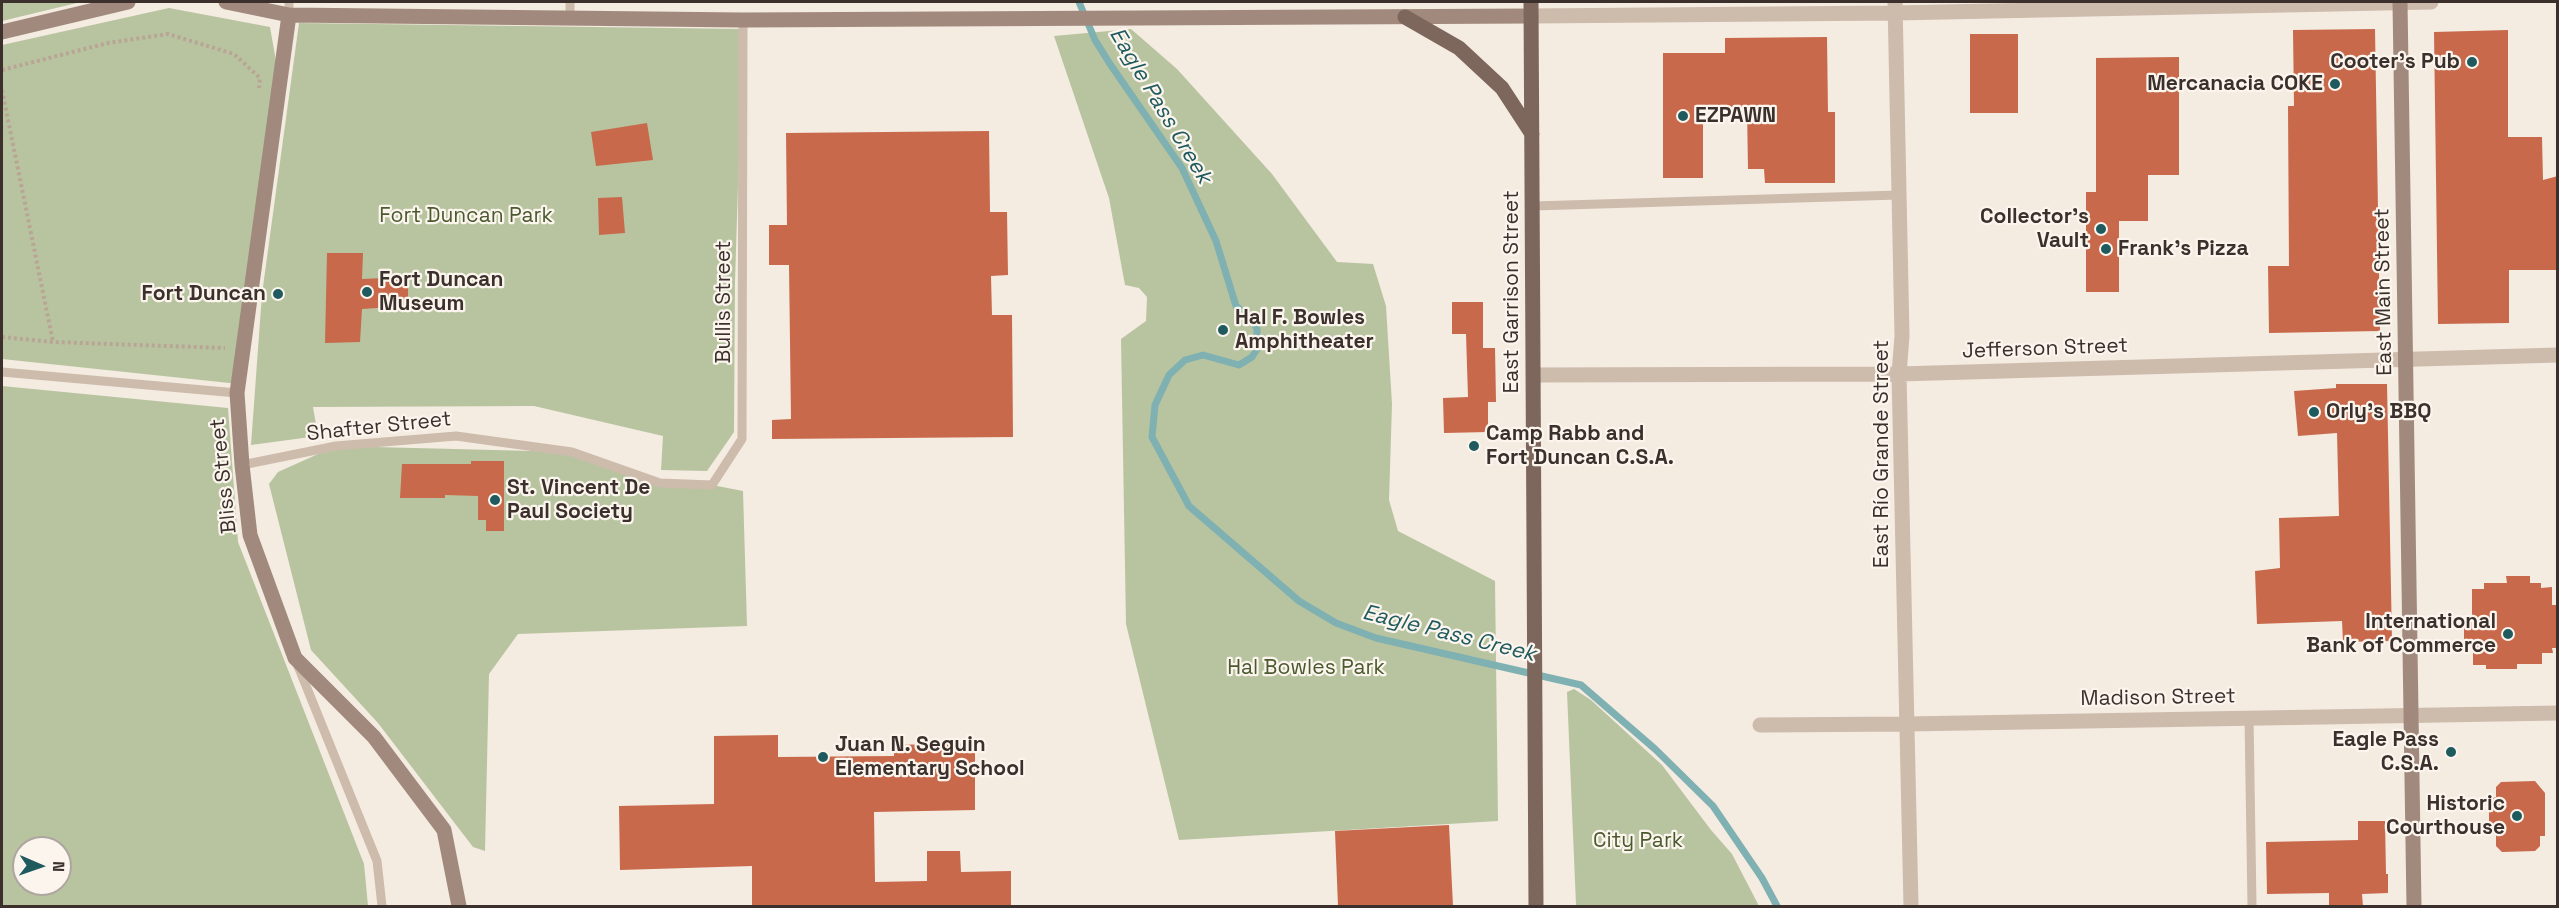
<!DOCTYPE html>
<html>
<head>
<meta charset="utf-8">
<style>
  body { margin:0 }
  #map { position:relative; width:2559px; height:908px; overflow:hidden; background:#f4ebe1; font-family:"Space Grotesk",sans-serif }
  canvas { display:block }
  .frame { position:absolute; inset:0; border:3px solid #3b302b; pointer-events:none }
  .north { position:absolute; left:12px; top:836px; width:60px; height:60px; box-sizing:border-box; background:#fbf5ee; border:2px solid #aea6a0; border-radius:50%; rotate:92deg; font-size:16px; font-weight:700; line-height:24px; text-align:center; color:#3b302b }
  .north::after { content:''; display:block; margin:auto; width:21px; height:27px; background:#1f5a5e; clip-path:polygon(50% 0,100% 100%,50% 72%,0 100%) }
</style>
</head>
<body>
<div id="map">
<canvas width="2559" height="908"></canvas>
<div class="frame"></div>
<div class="north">N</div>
</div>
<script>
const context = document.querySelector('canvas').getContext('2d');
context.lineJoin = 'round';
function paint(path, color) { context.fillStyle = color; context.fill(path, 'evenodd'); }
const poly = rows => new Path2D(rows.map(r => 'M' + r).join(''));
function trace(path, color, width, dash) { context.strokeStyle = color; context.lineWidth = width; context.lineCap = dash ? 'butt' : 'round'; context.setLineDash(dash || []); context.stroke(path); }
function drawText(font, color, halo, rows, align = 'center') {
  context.font = font + ' "Space Grotesk",sans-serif'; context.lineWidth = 4.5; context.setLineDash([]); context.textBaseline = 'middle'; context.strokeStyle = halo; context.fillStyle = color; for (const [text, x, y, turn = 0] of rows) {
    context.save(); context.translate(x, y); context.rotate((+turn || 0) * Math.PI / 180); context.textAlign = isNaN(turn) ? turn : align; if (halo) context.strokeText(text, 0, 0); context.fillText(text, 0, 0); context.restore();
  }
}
paint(poly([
  [2,2,81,2,2,21],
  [169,8,270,27,280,84,239,384,2,359,2,45],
  [299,23,743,29,735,281,734,432,707,471,661,470,663,436,534,406,313,407,318,436,251,445,262,294],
  [1131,29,1177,69,1272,174,1337,262,1373,264,1386,306,1392,404,1389,500,1398,531,1495,581,1498,821,1179,840,1126,624,1121,339,1146,321,1147,297,1139,288,1125,285,1109,198,1054,36],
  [2,386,228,408,238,542,364,864,368,906,2,906],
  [24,848,60,848,60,884,24,884],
  [336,446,572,452,660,483,712,485,743,491,747,626,518,634,489,674,485,851,473,847,378,723,311,650,269,484,278,472],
  [1574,689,1591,700,1662,765,1711,830,1732,854,1759,906,1576,905,1567,692]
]), '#b8c4a0');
trace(poly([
  [1079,2,1095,40,1110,64,1182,168,1216,241,1236,306,1251,318,1257,329,1257,349,1252,357,1239,365,1203,355,1185,360,1169,375,1155,405,1152,437,1189,506,1299,601,1336,623,1376,638,1581,685,1655,749,1713,806,1762,878,1777,906]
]), '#7fb0b2', 7);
paint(poly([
  [2375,29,2380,331,2269,333,2268,266,2289,266,2288,106,2294,106,2293,30],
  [2508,30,2508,137,2542,137,2543,180,2558,176,2558,270,2509,270,2509,323,2438,324,2434,32],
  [1970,34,2018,34,2018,113,1970,113],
  [1827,37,1828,112,1835,112,1835,183,1765,183,1764,169,1748,169,1747,107,1703,107,1703,178,1663,178,1663,53,1725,53,1725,38],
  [2179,57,2179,175,2148,175,2148,221,2119,221,2119,292,2086,292,2086,192,2096,192,2096,58],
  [647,123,653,160,596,166,591,132],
  [989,131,990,212,1007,212,1008,275,991,276,992,315,1012,315,1013,437,772,439,772,420,791,419,789,265,769,265,769,225,787,225,786,133],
  [622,197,625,233,599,235,598,198],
  [327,253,363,253,362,279,408,277,408,306,362,309,360,342,325,343],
  [1452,302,1483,302,1483,348,1495,348,1496,402,1488,402,1488,432,1444,433,1443,398,1468,397,1466,334,1452,334],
  [2336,384,2387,384,2392,641,2343,642,2342,621,2257,624,2255,571,2280,568,2279,518,2339,516,2337,433,2298,436,2294,391,2336,388],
  [471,461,504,461,504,531,486,531,486,520,478,520,478,496,445,495,445,498,400,498,402,464,471,464],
  [2506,576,2530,576,2530,583,2541,583,2541,588,2552,587,2552,605,2558,605,2558,648,2552,648,2553,653,2542,653,2542,664,2517,664,2517,669,2486,669,2486,665,2473,665,2473,646,2464,646,2464,622,2472,622,2472,589,2484,589,2484,583,2507,583],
  [778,735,778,757,894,756,894,745,975,743,975,810,874,812,875,882,927,881,927,851,960,851,961,872,1011,871,1011,906,752,906,752,866,620,870,619,806,714,804,714,736],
  [2535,781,2545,793,2545,836,2540,836,2540,846,2535,851,2502,852,2496,846,2496,834,2493,834,2493,828,2489,828,2489,805,2493,805,2493,798,2496,797,2496,787,2501,782],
  [2358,821,2385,821,2386,874,2388,874,2388,893,2362,894,2363,906,2329,906,2329,893,2267,894,2266,842,2358,840],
  [1449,825,1453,906,1338,906,1335,831]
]), '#c8694b');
trace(poly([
  [2,70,108,43,168,34,234,54,260,78,259,88],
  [2,90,53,342],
  [2,337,53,342,225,348]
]), '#b9a596', 4, [3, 3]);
trace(poly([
  [289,2,289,15],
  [570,2,570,18],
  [1533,206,1899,195],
  [2,372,237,393],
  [242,465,336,446,456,436,572,452,660,483,712,485,742,439,743,20],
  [298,666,377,861,382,906],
  [2249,717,2252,906]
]), '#cdbbac', 9);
trace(poly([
  [1895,2,1902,336,1899,374,1911,906],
  [1531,16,1895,13,2431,2],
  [1534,375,1899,374,2558,355],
  [1760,725,1907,724,2558,713]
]), '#cdbbac', 15);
trace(poly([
  [226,2,289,15,743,20,1531,16],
  [2400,2,2414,906],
  [289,15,237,393,242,465,250,535,295,658,374,737,444,830,459,906],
  [2,32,128,2]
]), '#a18a7d', 15);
trace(poly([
  [1531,2,1536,906],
  [1405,17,1459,48,1502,88,1532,134]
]), '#7d675c', 15);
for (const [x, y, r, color] of [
  [2472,62,6,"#1f5a5e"],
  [2335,84,6,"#1f5a5e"],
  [1683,116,6,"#1f5a5e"],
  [2101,229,6,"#1f5a5e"],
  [2106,249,6,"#1f5a5e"],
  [367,292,6,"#1f5a5e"],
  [278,294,6,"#1f5a5e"],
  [1223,330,6,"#1f5a5e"],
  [2314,412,6,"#1f5a5e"],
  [1474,446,6,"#1f5a5e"],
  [495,500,6,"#1f5a5e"],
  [2508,634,6,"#1f5a5e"],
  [2451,752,6,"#1f5a5e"],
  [823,757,6,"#1f5a5e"],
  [2517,816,6,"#1f5a5e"]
]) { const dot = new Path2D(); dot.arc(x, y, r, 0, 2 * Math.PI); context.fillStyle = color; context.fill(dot); trace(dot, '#fbf5ee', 2); }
drawText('bold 21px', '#3b302b', '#fbf5ee', [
  ["Cooter's Pub",2460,62,"right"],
  ["Mercanacia COKE",2323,84,"right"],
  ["EZPAWN",1695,116],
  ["Collector's",2089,217,"right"],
  ["Vault",2089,241,"right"],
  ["Frank's Pizza",2118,249],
  ["Fort Duncan",379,280],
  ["Museum",379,304],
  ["Fort Duncan",266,294,"right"],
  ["Hal F. Bowles",1235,318],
  ["Amphitheater",1235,342],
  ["Orly's BBQ",2326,412],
  ["Camp Rabb and",1486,434],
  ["Fort Duncan C.S.A.",1486,458],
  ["St. Vincent De",507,488],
  ["Paul Society",507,512],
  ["International",2496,622,"right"],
  ["Bank of Commerce",2496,646,"right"],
  ["Eagle Pass",2439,740,"right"],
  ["C.S.A.",2439,764,"right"],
  ["Juan N. Seguin",835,745],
  ["Elementary School",835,769],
  ["Historic",2505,804,"right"],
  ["Courthouse",2505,828,"right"]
], 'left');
drawText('21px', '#4a5a2e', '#fbf5ee', [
  ["Fort Duncan Park",466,216],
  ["Hal Bowles Park",1306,668],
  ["City Park",1638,841]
]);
drawText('21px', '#3b302b', '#fbf5ee', [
  ["East Garrison Street",1512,292,-90],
  ["East Main Street",2384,292,-91],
  ["Bullis Street",724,302,-90],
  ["Jefferson Street",2045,349,-2],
  ["Shafter Street",379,427,-6],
  ["East Río Grande Street",1882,454,-90],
  ["Bliss Street",224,476,-96],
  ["Madison Street",2158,698,-1]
]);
drawText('italic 22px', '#1f5a5e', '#fbf5ee', [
  ["Eagle Pass Creek",1160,106,59],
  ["Eagle Pass Creek",1449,634,14]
]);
</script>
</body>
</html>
